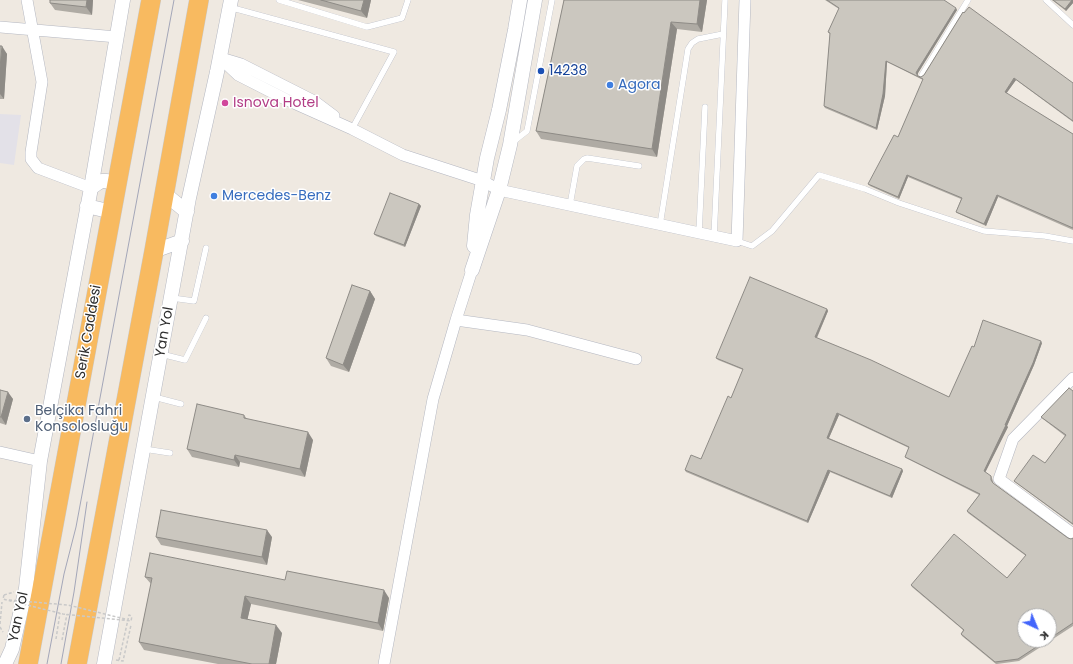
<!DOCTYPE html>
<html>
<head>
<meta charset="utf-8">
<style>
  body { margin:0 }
  #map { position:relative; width:1073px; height:664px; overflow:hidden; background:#efe9e1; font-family:Poppins,sans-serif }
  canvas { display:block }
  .north { position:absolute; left:1017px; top:608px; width:40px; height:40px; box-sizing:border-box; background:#fff; border:1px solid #ababab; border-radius:50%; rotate:136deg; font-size:11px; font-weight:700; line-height:16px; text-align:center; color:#2e2e2e }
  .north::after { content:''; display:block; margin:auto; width:14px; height:18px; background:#4264fb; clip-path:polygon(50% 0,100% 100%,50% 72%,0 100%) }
</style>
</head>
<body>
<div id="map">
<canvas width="1073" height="664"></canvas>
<div class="north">K</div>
</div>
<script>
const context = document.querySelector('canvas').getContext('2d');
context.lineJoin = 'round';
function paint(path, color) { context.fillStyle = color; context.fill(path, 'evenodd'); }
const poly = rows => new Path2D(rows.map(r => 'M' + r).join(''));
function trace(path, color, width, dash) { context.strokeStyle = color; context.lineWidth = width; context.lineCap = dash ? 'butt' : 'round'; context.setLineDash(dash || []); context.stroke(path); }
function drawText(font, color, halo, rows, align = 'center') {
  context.font = font + ' Poppins,sans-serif'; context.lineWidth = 3; context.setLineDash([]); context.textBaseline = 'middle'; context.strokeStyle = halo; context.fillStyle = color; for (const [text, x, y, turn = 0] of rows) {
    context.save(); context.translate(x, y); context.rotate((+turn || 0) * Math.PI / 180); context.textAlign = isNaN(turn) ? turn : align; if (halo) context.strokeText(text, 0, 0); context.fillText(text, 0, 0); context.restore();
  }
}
paint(poly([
  [0,114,21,115,14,165,0,163]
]), '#e3e1e8');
const service = poly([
  [279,0,367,27,402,18,408,0],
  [1046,0,1073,25],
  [229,7,394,52,352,129],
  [922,75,968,0],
  [513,142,527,131,552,0],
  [570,205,577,166,584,159,587,158,639,166],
  [660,225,688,49,692,43,698,39,723,34],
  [699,233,705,107],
  [714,237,725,0],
  [737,241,752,246,772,231,819,175,865,189,899,203,984,231,1045,236,1073,241],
  [172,298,194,301,206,248],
  [161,354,185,360,206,318],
  [154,397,181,404],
  [144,449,170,453]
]);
const minor = poly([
  [27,0,42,82,31,152,31,159,38,168,91,188],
  [0,27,117,37],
  [220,58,238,75,287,100,352,129,403,155,483,181,499,190,737,241,745,0],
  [221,58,241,64,314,101,334,116],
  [456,320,527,330,636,359],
  [1073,378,1013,439,999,479,1073,534],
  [0,452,40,461],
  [384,664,433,399,456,320,472,270]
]);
const tertiary = poly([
  [91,188,98,183,102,181,107,181,116,185],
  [165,194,187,212],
  [87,206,112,212],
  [474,246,477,215,487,158,499,110,515,30,520,0],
  [154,251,182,241],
  [472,270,499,190,510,145,535,0],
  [5,664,12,649,26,588,40,461,91,188,123,0],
  [104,664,189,198,217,72,231,0]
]);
const trunk = poly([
  [28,664,151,0],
  [77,664,154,251,199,0]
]);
trace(service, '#b4b7c1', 6);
trace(minor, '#b4b7c1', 12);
trace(tertiary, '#b4b7c1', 15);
trace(trunk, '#c9c9c9', 20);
trace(poly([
  [4,595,14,592],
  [0,624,2,602],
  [0,627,3,632],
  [56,639,60,613],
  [62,640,67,614],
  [116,660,123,661,131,625],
  [119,660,129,615,132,616]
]), '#c9c9c9', 1.5, [3, 2]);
trace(service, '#fff', 5.5);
trace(minor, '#fff', 11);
trace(tertiary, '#fff', 14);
trace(trunk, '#f8ba60', 19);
trace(poly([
  [47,664,64,574,76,527,174,0],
  [61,664,74,592,87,502]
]), '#a3a6b8', 1);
trace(poly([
  [4,595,3,599,63,614,131,621,132,616],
  [9,600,68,605,125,619]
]), '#c9c9c9', 1.5, [3, 2]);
paint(poly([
  [50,0,93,0,92,15,55,10,50,3],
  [298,0,371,0,367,18],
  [564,0,707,0,702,32,677,29,657,157,541,139,536,131],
  [825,0,944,0,957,10,918,73,918,77,921,77,924,75,963,12,1073,83,1073,122,1016,80,1006,93,1073,134,1073,230,998,197,986,226,957,213,956,212,961,199,908,177,899,199,870,186,868,184,898,137,923,80,887,62,885,96,877,130,825,108,824,106,830,34,828,32,839,9],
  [1052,0,1073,0,1073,3,1066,11],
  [0,46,7,54,4,99,0,99],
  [419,204,421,206,405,247,376,236,374,234],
  [370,291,375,299,349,372,331,366,326,358],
  [827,309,828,311,817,338,949,397,974,347,1042,343,1034,365,1007,426,1008,427,985,472,991,476,992,478,993,481,993,483,1068,538,1071,539,1073,538,1073,626,1019,661,997,664,996,664,962,636,961,634,963,630,912,587,911,585,1007,578,1026,556,968,513,967,511,979,495,906,458,905,457,909,448,839,415,829,438,902,469,903,471,892,498,830,472,808,523,686,472,685,470,701,459,731,398,743,370,718,360,716,358],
  [1049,616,1049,640,1025,640],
  [0,390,13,399,6,425,0,423],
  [1073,391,1073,525,1015,482,1014,481,1045,463,1065,436,1043,419,1041,417],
  [244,415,247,419,313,440,305,477,240,462,239,467,192,457,187,449],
  [156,537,272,537,267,565,161,545],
  [145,577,285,580,389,598,383,631,251,604,247,620,282,633,276,664,218,664,144,650,139,642,151,584]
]), '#afaba4');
paint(poly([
  [87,0,93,0,92,15,86,7],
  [364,0,371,0,367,18,361,11],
  [700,0,707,0,702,32,697,24],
  [1072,0,1073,0,1073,3,1066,11,1065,9],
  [956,8,957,10,918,73,918,75,916,73,917,71],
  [671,22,677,29,657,157,652,149],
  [2,46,7,54,4,99,0,94,0,68],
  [886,61,887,62,885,96,877,130,876,128],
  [1014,78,1016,80,1006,94,1005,92],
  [907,175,908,177,899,199,898,197],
  [997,195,998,197,986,226,984,224],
  [419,204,421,206,405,247,404,245],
  [370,291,375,299,349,372,343,365],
  [827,309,828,311,816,339,815,337],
  [1041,341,1042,343,1034,365,1007,426,1008,427,985,473,984,471],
  [8,392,13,399,6,425,1,417],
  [837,413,839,415,828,440,827,438],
  [308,432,313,440,305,477,300,469],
  [235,455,240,462,239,467,234,460],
  [902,469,903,471,892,498,890,496],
  [828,470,830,472,808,523,807,521],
  [267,530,272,537,267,565,262,557],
  [384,590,389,598,383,631,378,623],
  [245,596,251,604,246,626,241,618],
  [276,625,282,633,276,664,269,664]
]), '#8e8b86');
const building = poly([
  [50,0,87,0,86,7,50,3,50,0],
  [321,0,364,0,361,11,321,0],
  [564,0,700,0,697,24,671,22,652,149,536,131,564,0],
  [827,0,944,0,956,8,917,71,916,73,918,76,921,77,924,75,963,12,964,13,969,7,1073,83,1073,121,1014,78,1005,92,1073,134,1073,228,997,195,984,224,956,212,962,198,907,175,898,197,868,184,894,135,898,137,923,79,886,61,883,94,876,128,824,106,830,33,828,32,839,8,827,0],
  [1053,0,1072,0,1065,9,1053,0],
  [0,46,2,46,0,68,0,46],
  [390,193,419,204,404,245,374,234,390,193],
  [750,277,827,309,815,337,871,360,949,397,972,346,974,347,983,320,1041,341,1033,363,1005,425,1006,425,984,471,991,476,991,480,993,483,1068,538,1071,539,1073,538,1073,623,1049,639,1049,616,1025,616,1025,640,1047,640,1018,659,995,662,961,634,964,630,911,585,954,534,1007,578,1026,555,967,511,980,494,905,457,909,447,837,413,827,438,902,469,890,496,828,470,807,521,685,470,691,455,701,459,728,396,731,398,743,369,716,358,750,277],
  [352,285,370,291,343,365,326,358,352,285],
  [1069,388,1073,391,1073,524,1014,481,1033,455,1045,463,1066,435,1041,417,1069,388],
  [0,390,8,392,1,417,0,417,0,390],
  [197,404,244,415,244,418,308,432,300,469,235,455,234,460,187,449,197,404],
  [161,510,267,530,262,557,156,537,161,510],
  [150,553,285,580,287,571,384,590,378,623,245,596,241,618,276,625,269,664,252,664,139,642,152,578,145,577,150,553]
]);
paint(building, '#cbc7bf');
trace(building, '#8e8b86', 1);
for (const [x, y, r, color] of [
  [541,71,4,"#1a4fb4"],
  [610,85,4,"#3f7fe0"],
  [225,103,4,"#d1479c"],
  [214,196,4,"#3f7fe0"],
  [27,419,4,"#5c6f8a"]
]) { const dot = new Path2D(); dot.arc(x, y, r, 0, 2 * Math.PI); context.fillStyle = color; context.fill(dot); trace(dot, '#fff', 1.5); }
drawText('14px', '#164399', '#fff', [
  ["14238",549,71]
], 'left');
drawText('14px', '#366cbe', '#fff', [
  ["Agora",618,85],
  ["Mercedes-Benz",222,196]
], 'left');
drawText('14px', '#b23c85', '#fff', [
  ["Isnova Hotel",233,103]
], 'left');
drawText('14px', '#2e2e2e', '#fff', [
  ["Serik Caddesi",89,332,-80],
  ["Yan Yol",165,332,-80],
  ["Yan Yol",19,617,-78]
]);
drawText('14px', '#4e5e75', '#fff', [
  ["Belçika Fahri",35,411],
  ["Konsolosluğu",35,427]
], 'left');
</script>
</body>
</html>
